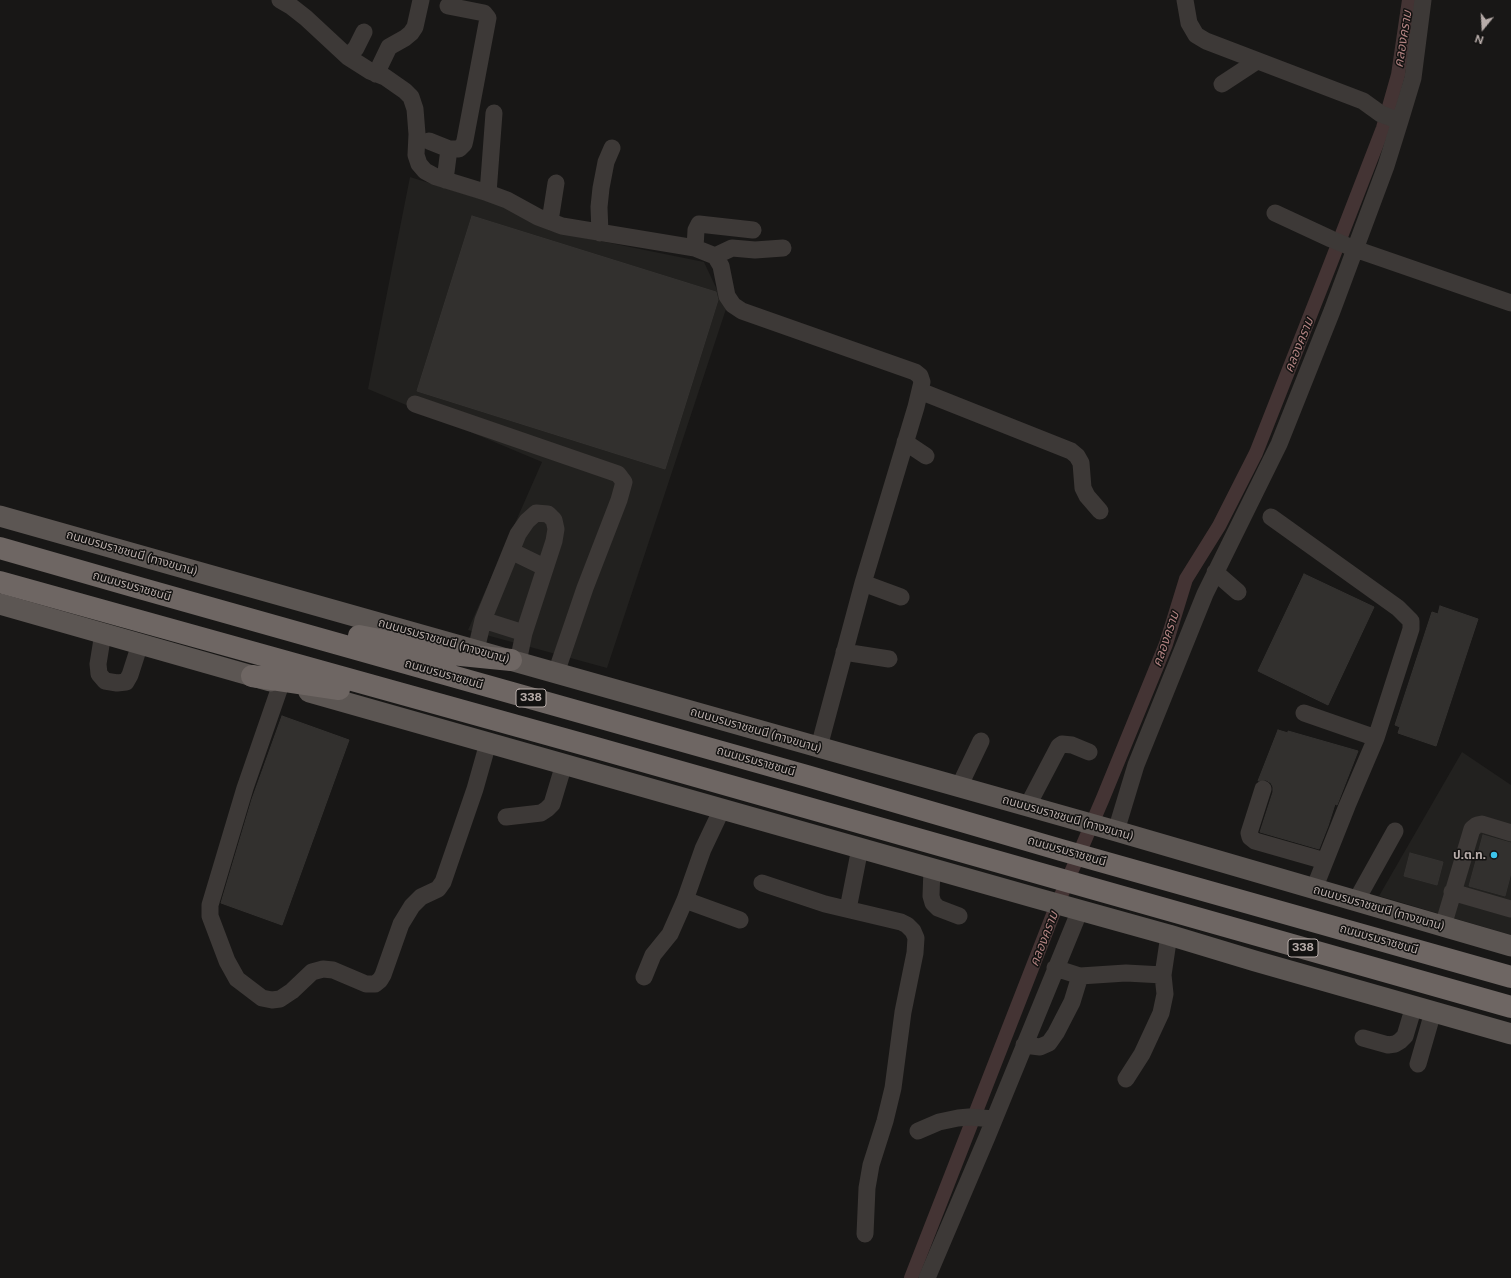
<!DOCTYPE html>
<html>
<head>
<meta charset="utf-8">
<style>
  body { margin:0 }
  #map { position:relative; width:1511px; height:1278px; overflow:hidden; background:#181716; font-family:"Public Sans",sans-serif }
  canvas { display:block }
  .north { position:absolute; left:1463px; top:8px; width:40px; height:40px; -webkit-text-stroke:3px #131211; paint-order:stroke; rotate:198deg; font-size:11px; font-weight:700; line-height:16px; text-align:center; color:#b7aca9 }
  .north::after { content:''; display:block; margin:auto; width:14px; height:18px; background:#b7aca9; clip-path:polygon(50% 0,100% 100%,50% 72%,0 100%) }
</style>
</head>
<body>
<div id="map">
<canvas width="1511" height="1278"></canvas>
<div class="north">N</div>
</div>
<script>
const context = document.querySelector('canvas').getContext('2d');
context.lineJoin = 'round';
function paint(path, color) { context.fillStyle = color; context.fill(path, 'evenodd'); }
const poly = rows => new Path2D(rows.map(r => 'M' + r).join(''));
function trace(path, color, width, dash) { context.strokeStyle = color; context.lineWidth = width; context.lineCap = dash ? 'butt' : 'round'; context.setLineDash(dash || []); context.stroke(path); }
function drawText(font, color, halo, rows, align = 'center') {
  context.font = font + ' "Public Sans","Noto Sans Thai",sans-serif'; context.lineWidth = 3; context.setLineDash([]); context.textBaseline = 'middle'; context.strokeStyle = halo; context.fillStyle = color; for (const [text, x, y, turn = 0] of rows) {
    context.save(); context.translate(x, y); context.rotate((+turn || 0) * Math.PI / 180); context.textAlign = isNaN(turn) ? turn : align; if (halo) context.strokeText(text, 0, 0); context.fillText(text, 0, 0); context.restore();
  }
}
paint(poly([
  [410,177,500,205,551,231,704,262,726,309,607,668,468,630,542,462,368,389],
  [1462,752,1511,785,1511,935,1379,896]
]), '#22211f');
trace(poly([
  [911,1278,1054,912,1103,798,1166,644,1186,579,1219,526,1256,453,1330,265,1383,128,1398,75,1409,0]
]), '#443434', 14);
const building = poly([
  [472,216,716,292,718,300,665,469,417,391,472,216],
  [1304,574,1374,607,1328,705,1258,671,1304,574],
  [1440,606,1478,619,1436,746,1398,733,1400,727,1395,725,1432,612,1438,614,1440,606],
  [282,716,349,740,282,925,221,903,252,799,282,716],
  [1278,730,1288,733,1288,731,1358,751,1337,805,1335,804,1328,826,1319,849,1260,832,1273,792,1273,787,1271,783,1266,780,1258,781,1278,730],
  [1483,835,1511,843,1511,873,1505,896,1469,886,1483,835],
  [1410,853,1443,862,1437,885,1404,876,1410,853]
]);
paint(building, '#32302e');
trace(building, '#343230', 1);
trace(poly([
  [280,0,292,7,306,18,348,57,370,71,385,77,405,91,411,97,415,109,417,134,416,155,419,164,425,171,436,177,488,193,507,200,538,217,562,226,695,248,715,256,721,266,727,296,733,305,742,311,915,372,920,376,922,382,916,407,863,583,819,747],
  [448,6,484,13,488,18,465,140,464,144,459,149,449,149],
  [348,57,356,48,364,32],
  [376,74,389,47,405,38,411,33,415,27,421,0],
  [1222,84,1257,61],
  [1400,121,1413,78,1423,0],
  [429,141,449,149,445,180],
  [488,193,494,113],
  [1275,213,1331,239,1355,249,1511,303],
  [550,221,556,183],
  [600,233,599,207,601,188,606,162,612,148],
  [695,248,696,230,699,224,753,230],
  [715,256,732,248,755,250,783,248],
  [920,391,1071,451,1077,456,1081,463,1083,488,1087,496,1100,511],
  [415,404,618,474,624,482,619,500,585,588,556,673],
  [905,442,926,456],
  [1271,517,1398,608,1411,621,1411,629,1376,738,1347,806,1314,889],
  [511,551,544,567],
  [1215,572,1238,592],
  [863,583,901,597],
  [483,620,524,633],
  [103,633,98,664,99,674,105,681,117,683,126,682,130,675,140,644],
  [476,650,483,620,518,534,527,521,536,513,548,514,554,520,556,529,554,541,524,633,518,662],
  [844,652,889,659],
  [281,684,245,788,210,905,210,916,227,961,237,979,262,998,272,1000,280,999,292,991,312,972,323,969,333,970,366,984,375,984,380,980,383,975,401,924,412,906,421,897,438,889,443,882,475,789,488,743],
  [1304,713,1376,738],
  [959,787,981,741],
  [1263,789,1249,833,1250,837,1255,841,1325,861],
  [1027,807,1059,746,1062,744,1072,745,1089,752],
  [506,817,541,813,547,809,552,804,564,764],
  [1116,831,1136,765,1205,594,1279,444,1332,311,1386,166,1400,121,1381,114,1363,101,1206,41,1196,35,1189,23,1185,0],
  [932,868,931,896,933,903,938,908,959,916],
  [762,883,825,904,901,922,907,925,913,931,916,938,915,953,903,1012,893,1088,885,1121,871,1165,867,1188,865,1234],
  [1452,892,1511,909],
  [685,900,740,920],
  [1356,901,1395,831],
  [848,909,860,848],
  [1443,926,1472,829,1477,825,1482,824,1511,833],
  [1080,976,1126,973,1163,975],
  [644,977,653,955,670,934,685,900,703,849,722,809],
  [1363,1038,1388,1045,1395,1044,1400,1041,1405,1036,1414,1006],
  [1024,1045,1040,1047,1049,1043,1056,1033,1072,1002,1080,976,1055,968],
  [1418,1064,1433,1012],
  [1126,1079,1142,1054,1161,1013,1165,994,1163,975,1169,935],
  [918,1131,939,1122,958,1118,969,1117,994,1119],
  [927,1278,987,1137,1080,910]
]), '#3d3937', 17);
trace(poly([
  [0,516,1116,831,1511,946],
  [0,604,270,681],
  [309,692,1036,898,1169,935,1255,961,1511,1034]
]), '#5c5653', 21);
trace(poly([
  [0,548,143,589,807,776,1061,850,1511,977],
  [0,582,593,747,1511,1007],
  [359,636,451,654,511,660],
  [252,676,339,689]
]), '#6e6663', 22);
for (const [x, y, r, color] of [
  [1494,855,4,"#3cc4eb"]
]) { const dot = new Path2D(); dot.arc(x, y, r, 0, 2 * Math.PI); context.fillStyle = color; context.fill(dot); trace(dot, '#131211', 1.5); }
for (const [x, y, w] of [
  [531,698,30],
  [1303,948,30]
]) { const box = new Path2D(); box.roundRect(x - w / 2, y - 9, w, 18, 3); context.fillStyle = '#131211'; context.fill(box); trace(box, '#b7aca9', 1); }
drawText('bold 11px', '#b7aca9', null, [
  ["338",531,698],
  ["338",1303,948]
]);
drawText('12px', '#b7aca9', '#131211', [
  ["ถนนบรมราชชนนี (ทางขนาน)",132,553,16],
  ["ถนนบรมราชชนนี",132,586,16],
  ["ถนนบรมราชชนนี (ทางขนาน)",444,641,16],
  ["ถนนบรมราชชนนี",444,674,16],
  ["ถนนบรมราชชนนี (ทางขนาน)",756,730,16],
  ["ถนนบรมราชชนนี",756,761,16],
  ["ถนนบรมราชชนนี (ทางขนาน)",1068,818,16],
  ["ถนนบรมราชชนนี",1067,851,16],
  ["ถนนบรมราชชนนี (ทางขนาน)",1379,908,16],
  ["ถนนบรมราชชนนี",1379,939,16]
]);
drawText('bold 12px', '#b7aca9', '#131211', [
  ["ป.ต.ท.",1486,855]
], 'right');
drawText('italic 13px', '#b18281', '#131211', [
  ["คลองคราม",1403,39,-81],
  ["คลองคราม",1299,345,-68],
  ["คลองคราม",1166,639,-71],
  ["คลองคราม",1044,939,-69]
]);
</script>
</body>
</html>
